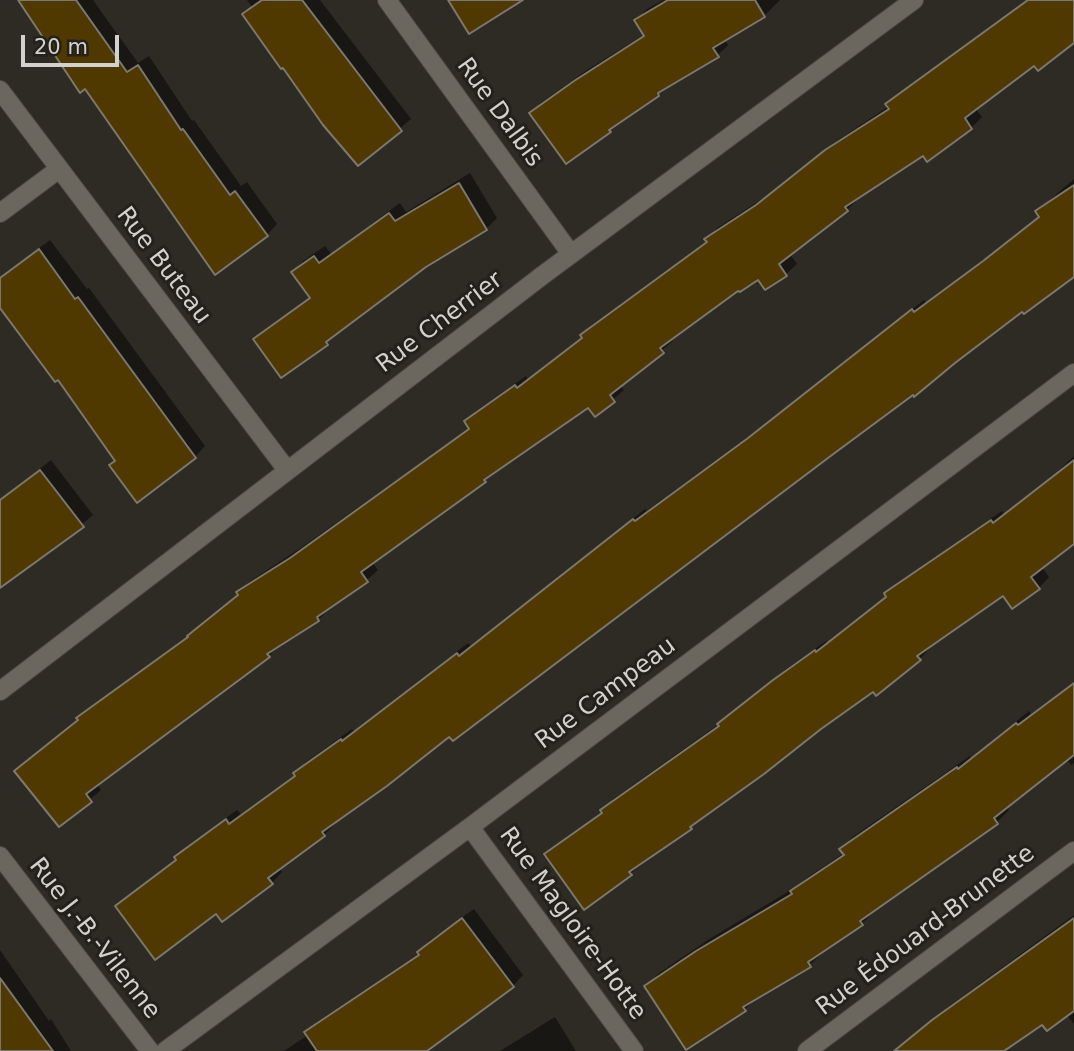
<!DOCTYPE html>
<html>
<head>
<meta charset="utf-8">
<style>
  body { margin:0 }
  #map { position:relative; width:1074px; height:1051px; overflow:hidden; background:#2e2b24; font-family:"DejaVu Sans",sans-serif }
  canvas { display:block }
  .scale { position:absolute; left:21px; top:35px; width:98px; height:32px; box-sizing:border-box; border:4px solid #d3d1cc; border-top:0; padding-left:9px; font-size:21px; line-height:24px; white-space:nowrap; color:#d3d1cc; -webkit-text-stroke:5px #24211b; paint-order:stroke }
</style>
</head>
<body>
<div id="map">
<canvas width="1074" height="1051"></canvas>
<div class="scale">20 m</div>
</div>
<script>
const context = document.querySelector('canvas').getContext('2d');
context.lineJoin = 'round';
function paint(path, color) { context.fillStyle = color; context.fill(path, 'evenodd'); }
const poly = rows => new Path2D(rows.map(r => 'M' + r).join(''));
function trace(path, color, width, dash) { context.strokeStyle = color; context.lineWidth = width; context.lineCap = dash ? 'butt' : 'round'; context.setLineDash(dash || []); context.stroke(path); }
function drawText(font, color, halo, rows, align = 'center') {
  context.font = font + ' "DejaVu Sans",sans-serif'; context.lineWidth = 6; context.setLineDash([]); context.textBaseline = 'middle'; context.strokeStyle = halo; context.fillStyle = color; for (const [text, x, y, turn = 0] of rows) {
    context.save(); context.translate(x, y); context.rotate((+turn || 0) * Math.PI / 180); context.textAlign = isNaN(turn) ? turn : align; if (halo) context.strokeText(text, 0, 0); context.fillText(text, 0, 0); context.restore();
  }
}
paint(poly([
  [21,0,93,0,138,63,149,56,192,121,194,120,241,186,247,182,277,224,267,235,85,87],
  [247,0,320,0,411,119,358,164,244,14,252,7],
  [663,0,780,0,764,16,724,39,728,45,717,56,667,86,658,94,620,120,609,131,531,113,542,102,587,70,645,34,636,20,647,9],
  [1028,0,1074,0,1074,40,1034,64,975,108,982,117,971,128,927,159,923,154,857,198,858,199,847,210,790,254,797,264,786,274,765,288,759,278,739,288,671,338,673,341,620,385,624,390,596,414,588,405,495,470,485,481,372,562,378,570,367,580,328,608,329,609,318,620,279,645,269,656,97,784,101,790,60,825,78,719,89,708,191,634,240,594,238,592,249,582,302,547,470,428,466,421,476,411,526,376,528,379,583,336,593,324,708,240,717,228,768,195,838,140,889,106,888,104,898,94],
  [470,173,497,218,486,229,425,265,326,343,255,339,266,329,311,297,293,272,303,261,325,246,331,254,400,203,406,212],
  [1074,179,1074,273,333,822,335,824,324,835,279,867,282,872,272,883,216,912,117,907,177,858,187,846,237,810,241,814,296,774,306,762,352,729,354,731,468,643,471,646,645,509,646,511,761,427,924,300,926,302,996,250,1040,216,1037,211],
  [50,240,87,289,89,288,205,446,195,457,116,460,59,377,0,305,0,277],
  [1074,456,1074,542,1042,567,1049,577,1039,588,1004,594,928,646,930,648,920,659,873,690,701,817,630,874,546,854,557,844,603,811,613,799,719,724,786,669,826,641,828,643,887,595,886,594,897,583,1002,511,1004,514,1056,473],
  [51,460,93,515,39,559,0,585,0,501],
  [1074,682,1074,763,1071,765,1066,759,1007,806,1009,810,997,822,873,909,874,911,862,924,821,951,822,953,810,965,758,996,745,1009,646,986,659,973,711,938,796,887,805,879,844,853,841,849,854,836,970,756,971,758,1029,711,1031,714],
  [474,909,523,975,513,986,416,1051,284,1051,308,1035,306,1033,317,1022,420,953,429,941],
  [1074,915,1074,1024,1066,1014,1042,1022,1001,1051,893,1051,948,1007],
  [0,950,49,1021,51,1019,71,1051,0,1051],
  [555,1017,576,1051,500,1051]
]), '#0007');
const building = poly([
  [18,0,76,0,127,72,138,65,181,130,183,129,230,195,235,191,268,236,215,275,85,89,80,93,18,0],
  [262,0,302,0,402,131,358,166,323,125,283,68,281,69,242,14,262,0],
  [448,0,523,0,469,34,448,0],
  [668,0,755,0,765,17,713,48,719,57,658,93,659,96,609,130,611,132,566,164,529,113,574,81,644,36,634,20,668,0],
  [1028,0,1074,0,1074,43,1038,71,1034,66,965,118,972,129,927,162,923,156,845,207,848,211,779,264,787,276,765,290,758,280,740,292,738,291,660,348,664,353,610,395,615,402,595,417,588,408,484,480,486,482,361,572,368,582,317,617,319,621,267,654,270,657,86,794,92,802,59,827,14,771,78,720,76,718,188,637,187,636,238,595,236,592,290,558,469,429,464,421,515,385,517,388,582,338,580,335,707,242,704,239,756,205,825,150,889,109,885,104,1028,0],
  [459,183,487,230,426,267,326,342,328,345,281,378,253,339,310,298,291,272,314,256,319,263,389,213,395,221,459,183],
  [1074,185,1074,277,1024,314,1022,312,955,363,914,397,913,395,832,455,453,741,449,737,387,786,322,832,325,836,268,878,273,884,222,922,216,914,155,960,115,906,176,860,174,857,226,819,229,824,295,776,293,773,341,739,342,741,457,653,459,656,633,519,635,521,748,438,912,309,914,312,983,261,1039,217,1035,211,1074,185],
  [39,249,75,299,78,297,196,458,137,503,109,465,115,461,58,380,55,382,0,308,0,278,39,249],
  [1074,460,1074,544,1031,577,1040,589,1012,609,1003,596,917,656,921,660,876,696,873,692,821,729,764,774,690,827,692,829,629,872,632,875,584,910,544,854,602,813,600,810,719,726,717,724,773,680,815,650,816,652,886,597,884,593,991,520,993,523,1074,460],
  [40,470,84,527,0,588,0,500,40,470],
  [1074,683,1074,755,994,818,998,824,860,921,863,925,808,962,811,967,743,1007,746,1011,686,1050,644,986,696,951,792,894,790,891,844,855,839,849,957,767,958,769,1016,723,1018,725,1074,683],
  [462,918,514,987,427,1051,317,1051,304,1032,419,955,417,952,462,918],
  [1074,918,1074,1011,1047,1031,1042,1025,1004,1051,894,1051,932,1020,1074,918],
  [0,978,53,1051,0,1051,0,978]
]);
paint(building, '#503900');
trace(building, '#7c7870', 2);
const minor = poly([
  [387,0,571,254],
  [0,90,287,470],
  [0,213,59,169],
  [0,691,543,275,914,0],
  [470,827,634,1051],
  [0,856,150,1051],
  [165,1051,470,827,1074,373],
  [807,1051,1074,851]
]);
trace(minor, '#4b4842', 20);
trace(minor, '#6b675f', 18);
drawText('24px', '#d3d1cc', '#24211b', [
  ["Rue Dalbis",499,113,54],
  ["Rue Buteau",163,266,53],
  ["Rue Cherrier",440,323,-37],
  ["Rue Campeau",606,694,-37],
  ["Rue Magloire-Hotte",572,924,54],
  ["Rue Édouard-Brunette",926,931,-37],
  ["Rue J.-B.-Vilenne",94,939,52]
]);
</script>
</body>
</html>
